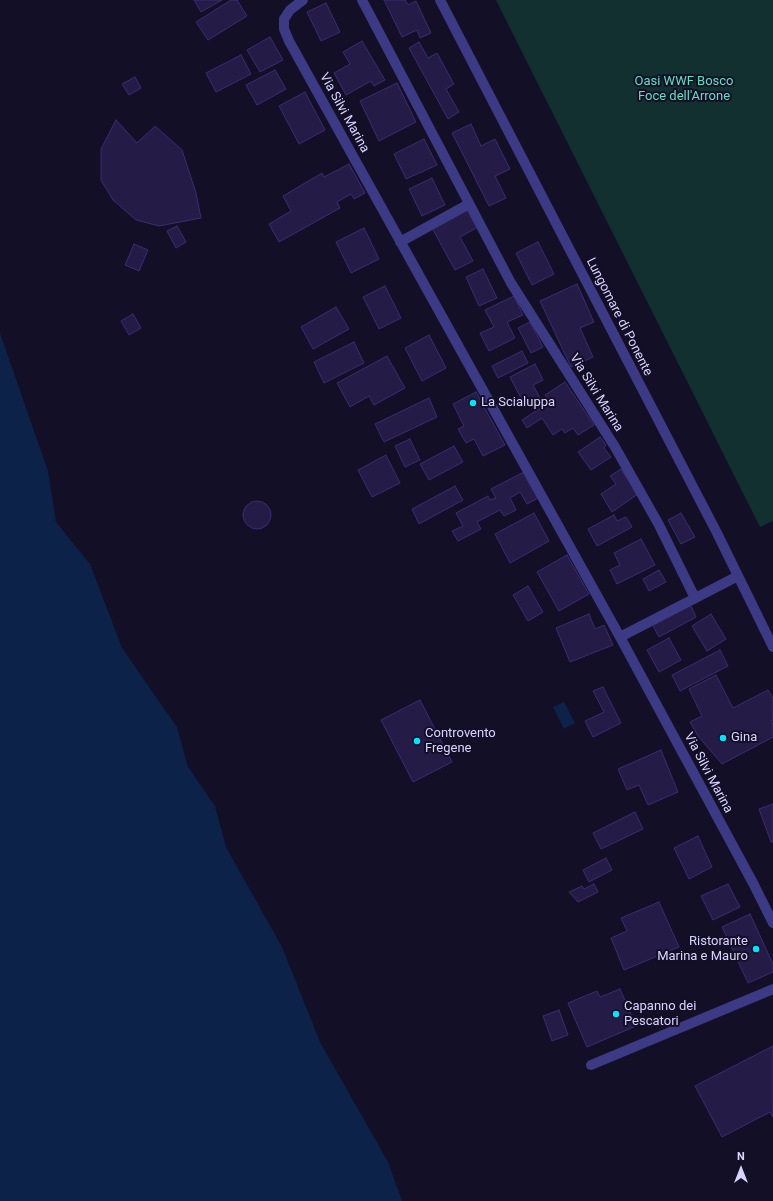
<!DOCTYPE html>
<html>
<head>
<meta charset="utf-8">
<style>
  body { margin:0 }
  #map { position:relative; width:773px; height:1201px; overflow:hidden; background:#130f26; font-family:Roboto,sans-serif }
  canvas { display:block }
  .north { position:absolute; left:721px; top:1149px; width:40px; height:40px; -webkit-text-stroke:3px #130f26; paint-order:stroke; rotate:0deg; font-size:11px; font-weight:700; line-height:16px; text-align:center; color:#d9d4ff }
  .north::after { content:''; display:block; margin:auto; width:14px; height:18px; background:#d9d4ff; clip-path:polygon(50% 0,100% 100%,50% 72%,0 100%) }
</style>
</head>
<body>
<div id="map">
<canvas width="773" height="1201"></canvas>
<div class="north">N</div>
</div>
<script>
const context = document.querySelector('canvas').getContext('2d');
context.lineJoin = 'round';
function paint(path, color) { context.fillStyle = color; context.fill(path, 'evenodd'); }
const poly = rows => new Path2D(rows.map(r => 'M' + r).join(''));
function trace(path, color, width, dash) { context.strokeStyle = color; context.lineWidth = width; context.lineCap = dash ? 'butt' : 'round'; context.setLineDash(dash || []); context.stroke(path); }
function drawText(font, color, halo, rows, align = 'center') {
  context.font = font + ' Roboto,sans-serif'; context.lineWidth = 4; context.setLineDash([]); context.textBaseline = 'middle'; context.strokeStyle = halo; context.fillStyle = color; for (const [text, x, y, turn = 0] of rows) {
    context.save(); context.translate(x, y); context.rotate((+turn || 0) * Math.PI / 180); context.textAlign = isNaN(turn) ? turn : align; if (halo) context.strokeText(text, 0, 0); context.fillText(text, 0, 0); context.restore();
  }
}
paint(poly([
  [496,0,773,0,773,521,760,527]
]), '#12302f');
paint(poly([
  [0,333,48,471,56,522,90,564,122,648,177,727,188,767,215,806,226,847,282,947,320,1042,388,1162,402,1201,0,1201],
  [564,702,575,723,564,729,553,707]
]), '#0c2248');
const building = poly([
  [194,0,222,0,201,12,194,0],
  [231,0,237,0,247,16,208,40,196,22,231,0],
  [384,0,405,0,408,5,416,1,431,33,420,38,417,30,402,37,384,0],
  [326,3,340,32,321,41,307,12,326,3],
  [270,37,283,60,260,72,247,50,270,37],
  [362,41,385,80,374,86,371,81,346,95,334,73,350,64,343,52,362,41],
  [419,42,428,58,437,53,454,84,446,89,459,112,448,119,409,48,419,42],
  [241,55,251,74,216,92,206,73,241,55],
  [275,70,286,89,257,105,246,85,275,70],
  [135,77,141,88,129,95,122,84,135,77],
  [397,83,416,122,379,141,360,101,397,83],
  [305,92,325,130,299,144,279,106,305,92],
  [116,120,137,143,155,126,182,150,196,193,201,218,159,226,136,220,113,200,101,180,101,149,116,120],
  [471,124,481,146,495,139,510,169,495,176,506,198,489,206,452,133,471,124],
  [424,139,437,165,406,179,394,154,424,139],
  [349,164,365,193,354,199,351,194,337,202,340,208,279,242,269,224,291,211,283,196,322,173,324,177,349,164],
  [432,178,445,205,422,216,409,189,432,178],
  [467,208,478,227,460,237,473,261,455,270,432,228,467,208],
  [177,226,186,242,176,248,167,231,177,226],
  [364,228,379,259,351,273,336,242,364,228],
  [538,242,554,274,532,285,516,253,538,242],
  [134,244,148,250,139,271,125,265,134,244],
  [483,269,497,298,479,306,466,277,483,269],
  [577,284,594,322,580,328,593,357,571,367,540,301,577,284],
  [385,286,401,318,379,329,363,297,385,286],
  [514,296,523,315,507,322,515,338,489,351,480,333,494,327,485,310,514,296],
  [336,307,349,329,313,349,301,327,336,307],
  [133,314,141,328,129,335,121,321,133,314],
  [530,322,543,347,531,353,518,328,530,322],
  [429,335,446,368,422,381,405,348,429,335],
  [354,342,364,363,324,383,314,362,354,342],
  [522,351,528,363,498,378,492,366,522,351],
  [387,356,405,388,374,405,369,396,350,407,337,383,387,356],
  [535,364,543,380,533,385,540,398,525,406,510,377,535,364],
  [565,382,594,425,578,435,573,428,565,433,562,429,553,435,542,418,527,428,522,420,550,402,545,395,565,382],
  [476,392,505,445,483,456,474,439,466,443,458,429,464,426,453,404,476,392],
  [429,398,437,417,384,442,375,424,429,398],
  [600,437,606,445,604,448,611,457,591,470,578,452,600,437],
  [410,439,420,460,405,467,395,446,410,439],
  [454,446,463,462,429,480,420,464,454,446],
  [386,455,400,483,372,497,358,470,386,455],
  [621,469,638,494,612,512,601,494,616,484,610,476,621,469],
  [524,472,538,498,527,504,520,492,510,498,516,510,504,516,500,510,477,522,481,529,458,541,452,531,463,526,456,513,488,496,490,500,496,498,491,489,524,472],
  [455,486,463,500,419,524,412,509,455,486],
  '243 515a14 14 0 1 1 28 0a14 14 0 1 1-28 0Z',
  [534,513,549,541,510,563,495,534,534,513],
  [681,513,695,537,681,544,668,520,681,513],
  [614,515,617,521,626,517,632,527,597,546,588,529,614,515],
  [641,539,655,565,617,584,610,570,620,565,614,553,641,539],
  [567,555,589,594,559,611,537,572,567,555],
  [659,570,666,582,649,591,643,579,659,570],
  [528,586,543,612,528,621,513,595,528,586],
  [690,604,696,617,659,637,652,624,690,604],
  [589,614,595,629,604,625,613,645,570,662,556,628,589,614],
  [711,614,726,639,707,651,692,626,711,614],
  [669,638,681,660,659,672,647,650,669,638],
  [720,650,728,666,680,691,672,675,720,650],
  [716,675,733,708,768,690,773,698,773,720,771,721,773,724,773,737,722,764,698,736,690,722,702,716,689,689,716,675],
  [603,687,621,723,593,737,585,721,604,712,593,691,603,687],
  [420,700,452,762,413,782,381,720,420,700],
  [661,750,678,792,648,805,639,785,627,790,618,769,661,750],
  [773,804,773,842,771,842,759,809,773,804],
  [635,812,643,829,601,849,593,833,635,812],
  [698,836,712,867,689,879,674,848,698,836],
  [606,858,612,870,589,882,583,870,606,858],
  [594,884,598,892,578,902,569,892,582,886,584,889,594,884],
  [728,884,740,907,713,920,701,896,728,884],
  [659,902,679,947,624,970,611,938,627,931,621,918,659,902],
  [750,914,773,964,773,972,748,983,722,927,750,914],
  [620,989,636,1026,587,1047,568,1003,597,991,600,997,620,989],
  [559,1010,568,1035,552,1041,543,1016,559,1010],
  [773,1046,773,1117,770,1112,722,1137,695,1086,773,1046]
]);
paint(building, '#241b47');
trace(building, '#3b2d73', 1);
trace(poly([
  [303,0,290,10,284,19,284,29,289,41,620,637,753,883,773,923],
  [362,0,511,283,615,447,659,525,695,598],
  [440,0,717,533,773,647],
  [400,242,469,204],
  [620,637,738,576],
  [591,1065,773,989]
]), '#3d3a85', 10);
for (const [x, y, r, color] of [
  [473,403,4,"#00e5ff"],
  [723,738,4,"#00e5ff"],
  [417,741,4,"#00e5ff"],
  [756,949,4,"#00e5ff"],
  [616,1014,4,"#00e5ff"]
]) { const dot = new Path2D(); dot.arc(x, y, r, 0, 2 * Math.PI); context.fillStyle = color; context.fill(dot); trace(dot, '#130f26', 1.5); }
drawText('13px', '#5fe0c0', '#130f26', [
  ["Oasi WWF Bosco",684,82],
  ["Foce dell'Arrone",684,97]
]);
drawText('13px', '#d9d4ff', '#130f26', [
  ["Via Silvi Marina",344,113,61],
  ["Lungomare di Ponente",619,317,63],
  ["Via Silvi Marina",596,393,58],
  ["Via Silvi Marina",708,773,62]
]);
drawText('13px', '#d9d4ff', '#130f26', [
  ["La Scialuppa",481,403],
  ["Controvento",425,734],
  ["Fregene",425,749],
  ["Gina",731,738],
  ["Ristorante",748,942,"right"],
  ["Marina e Mauro",748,957,"right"],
  ["Capanno dei",624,1007],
  ["Pescatori",624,1022]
], 'left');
</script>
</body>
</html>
